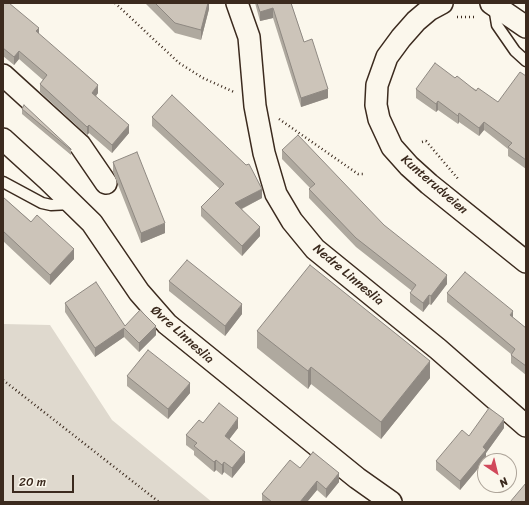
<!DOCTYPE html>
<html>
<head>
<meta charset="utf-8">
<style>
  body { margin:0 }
  #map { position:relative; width:529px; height:505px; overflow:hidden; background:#fbf7ec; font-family:Sriracha,sans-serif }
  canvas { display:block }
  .frame { position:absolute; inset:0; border:4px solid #3b2a1e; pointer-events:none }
  .north { position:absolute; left:477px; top:453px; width:40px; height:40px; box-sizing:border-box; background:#fbf7ec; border:1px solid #aea59a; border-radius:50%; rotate:145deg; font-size:11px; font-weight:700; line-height:16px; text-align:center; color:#3b2a1e }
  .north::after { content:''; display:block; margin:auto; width:14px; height:18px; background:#d1495b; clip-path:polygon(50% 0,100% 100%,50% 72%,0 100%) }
  .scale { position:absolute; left:12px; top:475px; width:62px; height:18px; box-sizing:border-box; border:2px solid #3b2a1e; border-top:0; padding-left:5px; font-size:12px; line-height:14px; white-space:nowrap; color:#3b2a1e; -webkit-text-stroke:3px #fbf7ec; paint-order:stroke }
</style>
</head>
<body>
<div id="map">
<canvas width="529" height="505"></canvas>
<div class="frame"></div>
<div class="north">N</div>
<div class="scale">20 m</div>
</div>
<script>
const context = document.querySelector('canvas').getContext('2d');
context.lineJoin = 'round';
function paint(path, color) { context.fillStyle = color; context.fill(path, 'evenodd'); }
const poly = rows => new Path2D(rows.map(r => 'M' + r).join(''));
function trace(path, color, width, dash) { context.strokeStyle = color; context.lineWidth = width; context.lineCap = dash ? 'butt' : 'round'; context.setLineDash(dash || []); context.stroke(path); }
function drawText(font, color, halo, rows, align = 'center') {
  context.font = font + ' Sriracha,sans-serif'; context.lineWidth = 3.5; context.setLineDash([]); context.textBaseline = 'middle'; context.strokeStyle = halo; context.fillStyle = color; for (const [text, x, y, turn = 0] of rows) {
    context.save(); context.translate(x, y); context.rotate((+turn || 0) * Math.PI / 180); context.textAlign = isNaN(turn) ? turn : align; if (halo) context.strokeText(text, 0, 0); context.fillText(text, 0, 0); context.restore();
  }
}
paint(poly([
  [3,324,50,325,112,420,212,502,3,502]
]), '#dfd9ce');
const lane = poly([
  [494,7,497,25,515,51,526,61],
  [3,182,42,203,51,205,71,204]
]);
const street = poly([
  [237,3,249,37,255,106,264,153,276,194,292,221,315,249,438,349,526,426],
  [442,3,429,10,416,21,401,38,387,57,377,85,376,105,379,119,392,147,409,166,429,184,526,262],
  [491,3,526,27],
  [3,75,80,145,106,183],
  [3,139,48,180,92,223,139,292,167,324,357,478,391,502]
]);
trace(lane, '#3b2a1e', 13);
trace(street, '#3b2a1e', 24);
trace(poly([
  [115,3,179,63,203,78,234,92],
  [457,17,476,17],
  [279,119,358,174,364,174],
  [422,142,426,141,459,180],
  [3,380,159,502]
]), '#3b2a1e', 2.5, [1, 3]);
trace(lane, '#fbf7ec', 10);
trace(street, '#fbf7ec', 21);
paint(poly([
  [3,3,39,34,98,93,96,96,129,133,112,153,89,133,87,135,40,92,40,84,43,80,19,59,14,65,3,56],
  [145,3,209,3,209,9,201,40,175,33],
  [255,3,291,3,304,42,328,98,301,107,273,18,260,21],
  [526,76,526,169,508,156,508,149,484,130,479,136,459,122,458,124,438,110,436,112,416,98,416,89,455,78,498,102],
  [22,109,71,149,71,155,22,114],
  [152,117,262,198,242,209,260,236,242,256,201,216,201,207,220,189,152,126],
  [282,150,384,225,447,284,431,305,429,304,423,312,410,302,410,293,412,291,356,247,309,198,309,189,310,188,282,159],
  [113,162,165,233,141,243,113,172],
  [3,197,74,259,50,285,3,241],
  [169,281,242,314,225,336,169,291],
  [447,293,513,318,526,328,526,375,511,363,511,354,447,302],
  [65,303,125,326,156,335,139,352,124,337,95,357,65,312],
  [257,331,430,378,381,439,311,384,308,389,257,348],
  [127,376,190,393,168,419,127,386],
  [203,423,238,428,229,439,245,462,232,478,224,472,222,475,216,470,214,472,194,455,194,451,186,445,186,435],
  [504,428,486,453,486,459,460,490,436,470,436,461,469,436],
  [300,468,339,482,326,498,317,490,307,502,262,502,262,494]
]), '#afa99f');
paint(poly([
  [208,3,209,3,209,9,201,40,201,30],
  [273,8,273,18,260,21,260,12],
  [39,28,39,36,36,31],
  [19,51,19,59,14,65,14,57],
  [98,85,98,93,92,101,92,93],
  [328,89,328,98,301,107,301,98],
  [438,101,438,110,436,112,436,104],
  [459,113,459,122,458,124,458,116],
  [484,122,484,130,479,136,479,128],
  [89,125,89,133,87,135,87,127],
  [129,125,129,133,112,153,112,145],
  [262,189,262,198,235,212,235,203],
  [165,223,165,233,141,243,141,233],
  [260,227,260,236,242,256,242,246],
  [74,249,74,259,50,285,50,275],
  [447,275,447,284,431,305,431,296],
  [429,295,429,304,423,312,423,303],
  [242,304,242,314,225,336,225,326],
  [513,311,513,320,510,315],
  [156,326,156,335,139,352,139,343],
  [124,328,124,337,95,357,95,348],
  [430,361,430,378,381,439,381,422],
  [311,367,311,384,308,389,308,371],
  [190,383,190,393,168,419,168,409],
  [238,418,238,428,225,445,225,436],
  [504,419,504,428,486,453,486,459,460,490,460,481,483,447],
  [245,452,245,462,232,478,232,468],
  [216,460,216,470,214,472,214,462],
  [224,462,224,472,222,475,222,465],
  [339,473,339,482,326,498,326,489],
  [317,481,317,490,307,502,300,502]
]), '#8f8982');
const building = poly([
  [3,3,9,3,39,28,36,31,98,85,92,93,129,125,112,145,89,125,87,127,40,84,47,75,19,51,14,57,3,48,3,3],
  [155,3,208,3,201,30,175,23,155,3],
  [257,3,291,3,304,42,312,39,328,89,301,98,273,8,260,12,257,3],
  [435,63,455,78,457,76,476,91,478,88,498,102,520,72,526,76,526,160,508,147,512,143,484,122,479,128,459,113,458,116,438,101,436,104,416,89,435,63],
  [172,95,246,165,249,164,262,189,235,203,260,227,242,246,201,207,224,184,152,117,172,95],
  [24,105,71,149,71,150,22,109,24,105],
  [298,135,384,225,447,275,431,296,429,295,423,303,410,293,416,285,356,238,309,189,315,184,282,150,298,135],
  [137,152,165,223,141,233,113,162,137,152],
  [3,197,31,222,37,215,74,249,50,275,3,231,3,197],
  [187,260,242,304,225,326,169,281,187,260],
  [310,265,430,361,381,422,311,367,308,371,257,331,310,265],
  [465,272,513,311,510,315,515,319,526,328,526,366,511,355,515,349,447,293,465,272],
  [96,282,125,326,140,310,156,326,139,343,124,328,95,348,65,303,96,282],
  [148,350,190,383,168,409,127,376,148,350],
  [219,403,238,418,225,436,245,452,232,468,224,462,222,465,216,460,214,462,194,446,197,443,186,435,199,420,203,423,219,403],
  [489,408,504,419,483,447,486,450,460,481,436,461,462,430,469,436,489,408],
  [313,452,339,473,326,489,317,481,300,502,272,502,262,494,290,460,300,468,313,452],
  [526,483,526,502,510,502,526,483]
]);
paint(building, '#ccc4b9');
trace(building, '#8f8982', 1);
drawText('13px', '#3b2a1e', '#fbf7ec', [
  ["Kunterudveien",434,185,41],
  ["Nedre Linneslia",348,275,40],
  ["Øvre Linneslia",182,335,42]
]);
</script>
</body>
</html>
